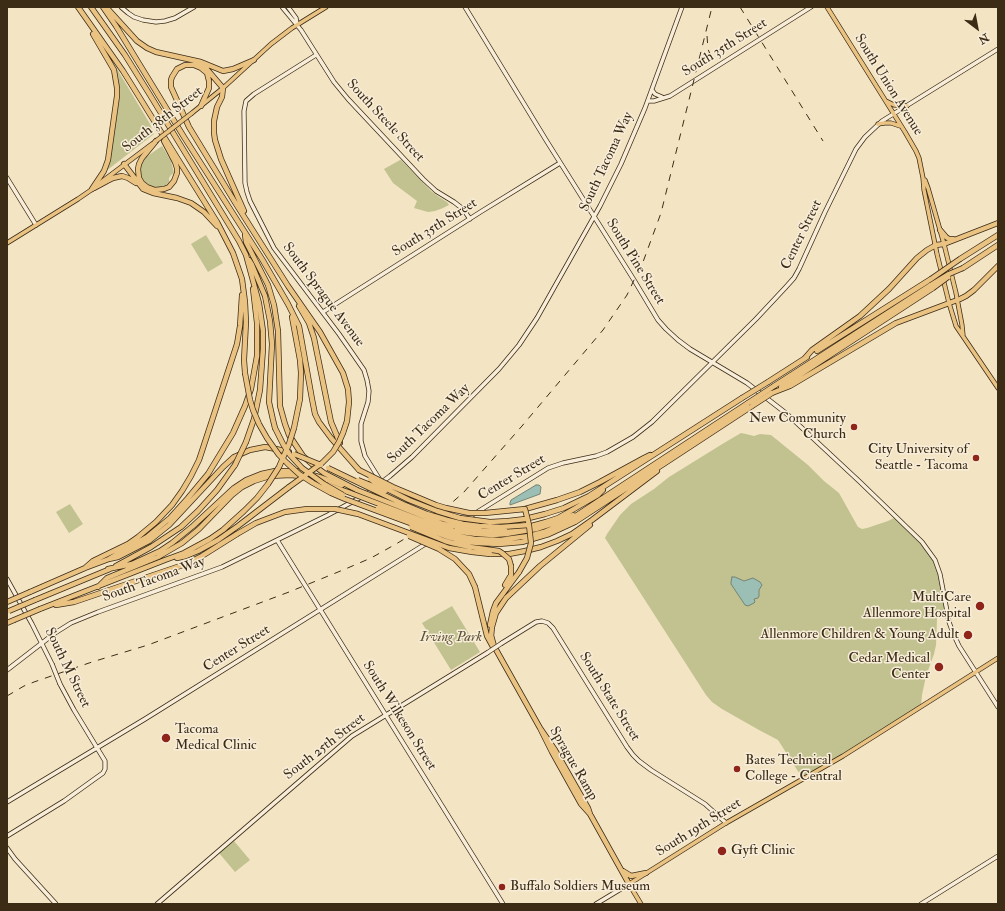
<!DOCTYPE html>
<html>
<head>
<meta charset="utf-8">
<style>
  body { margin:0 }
  #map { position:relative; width:1005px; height:911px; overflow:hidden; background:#f3e4c4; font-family:"IM FELL Double Pica",serif }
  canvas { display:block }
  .frame { position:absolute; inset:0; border:8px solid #3c2c16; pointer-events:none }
  .north { position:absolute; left:957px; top:8px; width:40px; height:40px; -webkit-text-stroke:3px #f7edd9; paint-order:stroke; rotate:148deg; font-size:11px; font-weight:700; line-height:16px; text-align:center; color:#3c2c16 }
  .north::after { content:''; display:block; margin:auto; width:14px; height:18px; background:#3c2c16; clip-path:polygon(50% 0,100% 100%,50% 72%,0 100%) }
</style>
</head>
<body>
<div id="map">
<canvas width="1005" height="911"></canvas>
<div class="frame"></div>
<div class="north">N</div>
</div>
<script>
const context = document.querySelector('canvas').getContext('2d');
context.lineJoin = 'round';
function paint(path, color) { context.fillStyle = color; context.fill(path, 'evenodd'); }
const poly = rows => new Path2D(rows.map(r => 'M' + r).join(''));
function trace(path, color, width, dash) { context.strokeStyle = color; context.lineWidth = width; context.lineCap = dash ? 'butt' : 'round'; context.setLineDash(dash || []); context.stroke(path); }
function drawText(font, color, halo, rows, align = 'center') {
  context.font = font + ' "IM FELL Double Pica",serif'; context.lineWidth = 3; context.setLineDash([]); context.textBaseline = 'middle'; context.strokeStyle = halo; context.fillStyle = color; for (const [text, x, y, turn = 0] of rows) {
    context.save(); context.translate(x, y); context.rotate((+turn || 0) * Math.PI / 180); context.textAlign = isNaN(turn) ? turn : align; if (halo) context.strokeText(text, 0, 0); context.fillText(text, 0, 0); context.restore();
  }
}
paint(poly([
  [115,68,117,69,150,124,154,134,106,171,109,162,120,95,118,74],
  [162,146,171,161,174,173,171,175,169,178,169,182,166,185,160,187,152,187,145,182,141,177,140,166,146,157],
  [400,160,401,160,431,191,439,197,447,202,449,205,443,208,435,211,428,212,414,208,417,201,393,183,384,169],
  [206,235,223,263,208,272,191,244],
  [741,433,746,434,754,436,760,434,771,435,808,465,824,481,839,493,858,527,862,529,867,528,888,521,896,517,922,542,938,567,945,609,939,615,937,619,936,645,934,654,926,676,922,695,921,705,803,779,778,740,759,730,722,709,712,702,706,695,605,538,607,534,620,515,631,504,654,489,669,477,724,443],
  [70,504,83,524,69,533,56,512],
  [452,606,480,652,451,670,422,623],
  [234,841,250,860,235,872,219,853]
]), '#c1c290');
const water = poly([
  [536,485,539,485,541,487,540,494,510,505,510,503,511,500,536,485],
  [732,577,735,577,744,581,753,578,760,582,762,585,759,590,759,596,758,598,754,599,755,602,754,603,748,606,745,605,731,584,731,582,732,577]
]);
paint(water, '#9bbfb4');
trace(water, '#758475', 1);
const secondary = poly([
  [121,7,128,13,134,17,143,20,156,22,165,21,175,18,194,7],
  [282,7,301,30,334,82,348,99,423,179,436,191,454,202,463,209,470,219],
  [288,7,296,18,297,24],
  [465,7,546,140,634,280,658,320,666,329,678,340,690,349,747,383,787,414,860,482,922,542,927,549,935,560,940,574,949,622,953,633,959,646,998,707],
  [316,55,254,94,246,101,244,111,245,183,247,192,250,201,274,248,339,334,364,370,367,380,369,391,368,402,361,424,361,441,365,456,380,480],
  [652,90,655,94,662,97],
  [648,101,654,101,670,96,811,7],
  [7,178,36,225],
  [323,312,482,211,560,163],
  [382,482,390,476,412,457,499,369,519,345,537,318,600,206,621,164,645,108,682,7],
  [466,519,548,468,563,463,596,456,607,452,633,437,652,422,756,319,785,288,794,278,799,269,825,212,856,149,865,137,882,121,998,49],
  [277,540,503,904],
  [7,579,32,624,52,664],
  [502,643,536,622,542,621,548,623,553,628,627,747,633,755,639,761,651,770,705,804,726,823],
  [7,670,55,633,71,623,98,612,222,567,328,515,363,496,374,489],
  [7,802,145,719,427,543],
  [7,836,64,801,96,778,103,773,105,769,105,761,74,710,60,684],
  [7,848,15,859,56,904],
  [157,904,352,736,487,653],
  [596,904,629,884],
  [921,904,998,856]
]);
const primary = poly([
  [827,7,905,132,916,151,919,158,923,178,924,190,937,254,949,303,956,326,998,388],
  [886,101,894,105,907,106],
  [192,113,223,88,271,44,292,28,326,7],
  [878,124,885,123,891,123,900,126],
  [925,180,928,188,944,244,956,293,962,325,963,335],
  [100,183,152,144],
  [7,243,78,199,94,188],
  [641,904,629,884,726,823,843,756,998,658]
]);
const highway = poly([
  [78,7,123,71,143,103,217,222,233,253,242,279,245,302,246,322,244,360,245,373],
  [91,7,125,55,150,95,239,241,246,255,259,303,263,331,263,349,260,390,254,419,246,442],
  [103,7,116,26,184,137,262,259,288,304,299,326,312,399,315,414,319,422,331,438,359,470],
  [107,8,137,41,147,48,156,52,201,62,223,71,233,69,254,60],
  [195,61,205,67,223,88,222,97,217,107,214,121,214,133,215,140,221,159,244,211],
  [201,106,209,88,209,81,207,73,201,68,194,65,185,65,177,69,172,77,171,80,171,87,189,127,236,204,288,286,320,332,343,373,348,389,349,402,347,421,343,433],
  [156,141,142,158,139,164,138,169,139,178,142,183,147,187,155,190,164,189,169,187,174,181,177,173,177,168,175,162,164,141],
  [124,164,143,189,153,193,177,198,191,203,204,212,217,226],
  [94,188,107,181,113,178,122,176,128,178,136,183],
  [92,189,104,171,108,160,117,96,117,88,114,70,93,34],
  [940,230,946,237,949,239,953,239],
  [245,235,246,242,268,285,274,305,278,331,280,406,285,424,289,435,303,456,312,464,324,473,357,490],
  [960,259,998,235],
  [249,260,252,265,265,296,270,321,272,344,269,402,273,420,275,428],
  [963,268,998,245],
  [299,306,309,323,314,338,331,422,340,443],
  [292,317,300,360,301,373,300,399,294,428],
  [817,351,931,279],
  [805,358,812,350,860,316,889,289,917,258,927,250,936,245,944,244,998,223],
  [768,382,807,357],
  [774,386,931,285],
  [781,387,933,288],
  [772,393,790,386,896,323,960,299,966,296,974,290,998,266],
  [328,485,348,492],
  [525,509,557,500,580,492,600,482,644,458,650,455],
  [525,519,545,514,564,508,589,496,742,398],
  [505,530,524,528,546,522,558,518,574,509,598,495,603,490],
  [506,534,536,529,554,523,573,515],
  [499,540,529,536,544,532,565,523,748,403],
  [499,544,522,542,549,534,575,522,752,406],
  [490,554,509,554,525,551,541,547,557,541,572,534,592,520,657,471],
  [177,558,186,556,198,551,218,540,238,526,289,487],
  [109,559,147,537,170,518,188,498,208,474,233,433,245,406,251,389,257,356,257,323,253,289],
  [116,566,151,547,181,527,198,511,217,490,235,465],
  [85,568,93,561,128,544,138,537,156,522,172,505,182,491,191,476,199,460,203,448,237,344,240,326,242,295],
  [108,569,132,564,160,551,172,543,193,526,234,488,246,480,261,474,275,471,298,471,319,477,342,485],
  [505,585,511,575,511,566],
  [98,587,107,578,158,557,182,543,199,529,232,495,242,487,254,481,270,476,291,475,307,477,320,482],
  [475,587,487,636,493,647],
  [30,592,85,568,109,559,118,557,149,541,169,525,223,467,234,457,250,450,265,447,276,449,289,452],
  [35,600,110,569],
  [56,605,74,602,186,564,202,556,237,534],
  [40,609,165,560,184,553,210,539,223,530,244,511,257,498,268,484],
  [7,623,14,620],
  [490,625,493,611,496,603,519,572],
  [491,635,494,646,499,655,540,728],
  [491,637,492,627,496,613,506,598,540,566,590,525],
  [590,814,581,804,552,752,540,728,555,750,588,808,590,814,629,884],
  [623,871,631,876,646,873]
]);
trace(secondary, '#3c2c16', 5);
trace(primary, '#3c2c16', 5);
trace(highway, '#3c2c16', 6);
trace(secondary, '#f7edd9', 3.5);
trace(primary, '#eac282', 3.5);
trace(highway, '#eac282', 4.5);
trace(poly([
  [740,7,823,141],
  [707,36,708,49,713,62],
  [7,696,24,686,34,682,92,662,148,645,289,592,343,570,371,558,396,544,416,532,438,515,464,492,522,426,603,330,627,295,634,280,643,262,661,213,712,7]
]), '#3c2c16', 1, [7, 7]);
const secondaryBridge = poly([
  [487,653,502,643],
  [52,664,60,684]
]);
const primaryBridge = poly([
  [156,141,192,113]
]);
const highwayBridge = poly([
  [931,279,960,259],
  [931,285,949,274,963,268],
  [933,288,948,277],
  [245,373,250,400,253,410,259,424,267,438,279,455,287,463,299,474,313,483,331,493,345,499,445,536,466,542,479,543,499,544],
  [742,398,768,382],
  [748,403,774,386],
  [752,406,772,393],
  [275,428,283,444,290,455,302,468,324,484,343,495],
  [294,454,321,465],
  [235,465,246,442],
  [328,468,403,504,427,514,447,520,463,524,479,526,501,527,529,525],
  [359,470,393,487,436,505,446,508,469,513,485,513,525,509,529,525,531,543,527,558,519,572],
  [370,479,377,484,409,500,437,511,460,518,490,522,508,521,525,519],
  [358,480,385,491],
  [268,484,279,467,289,444,294,428],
  [289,487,322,463,333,452,339,442,343,433],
  [357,490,443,524,462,528,482,531,505,530],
  [348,492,434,525,453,531,477,534,493,535,506,534],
  [378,508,451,535,475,539,499,540],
  [411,527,445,541,452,543,470,547,499,551,502,553,509,559,511,566],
  [237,534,256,523,285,512,307,509,335,509,358,514,449,548,472,552,490,554],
  [409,536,439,549,455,559,469,574,475,587],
  [7,602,30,592],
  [9,611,35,600],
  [14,620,40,609]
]);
trace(secondaryBridge, '#3c2c16', 5, []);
trace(primaryBridge, '#3c2c16', 5, []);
trace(highwayBridge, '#3c2c16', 6, []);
trace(secondaryBridge, '#f7edd9', 3.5);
trace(primaryBridge, '#eac282', 3.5);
trace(highwayBridge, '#eac282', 4.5);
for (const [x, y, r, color] of [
  [854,427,4,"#8f2418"],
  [976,458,4,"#8f2418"],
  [980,606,5,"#8f2418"],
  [968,635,5,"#8f2418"],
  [939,667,5,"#8f2418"],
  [166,738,5,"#8f2418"],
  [737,769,4,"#8f2418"],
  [722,851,5,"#8f2418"],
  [502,887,4,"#8f2418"]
]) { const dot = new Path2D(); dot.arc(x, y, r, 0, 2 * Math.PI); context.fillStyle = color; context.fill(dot); trace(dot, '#f7edd9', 1.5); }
drawText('14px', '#3c2c16', '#f7edd9', [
  ["South 35th Street",725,48,-32],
  ["South Union Avenue",888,85,58],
  ["South 38th Street",163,120,-38],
  ["South Steele Street",385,121,47],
  ["South Tacoma Way",607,162,-65],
  ["South 35th Street",435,228,-32],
  ["Center Street",802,235,-64],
  ["South Pine Street",635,262,58],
  ["South Sprague Avenue",323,295,53],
  ["South Tacoma Way",429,424,-44],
  ["Center Street",512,478,-31],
  ["South Tacoma Way",154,580,-20],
  ["Center Street",237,649,-32],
  ["South M Street",67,668,64],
  ["South State Street",609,697,58],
  ["South Wilkeson Street",399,716,58],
  ["South 25th Street",325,747,-38],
  ["Sprague Ramp",573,764,60],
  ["South 19th Street",699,828,-32]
]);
drawText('14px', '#3c2c16', '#f7edd9', [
  ["New Community",846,419],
  ["Church",846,435],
  ["City University of",968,450],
  ["Seattle - Tacoma",968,466],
  ["MultiCare",971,598],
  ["Allenmore Hospital",971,614],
  ["Allenmore Children & Young Adult",959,635],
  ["Cedar Medical",930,659],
  ["Center",930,675],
  ["Tacoma",175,730,"left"],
  ["Medical Clinic",175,746,"left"],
  ["Bates Technical",745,761,"left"],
  ["College - Central",745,777,"left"],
  ["Gyft Clinic",731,851,"left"],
  ["Buffalo Soldiers Museum",510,887,"left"]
], 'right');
drawText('italic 14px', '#5d5234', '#f7edd9', [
  ["Irving Park",451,638]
]);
</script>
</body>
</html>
